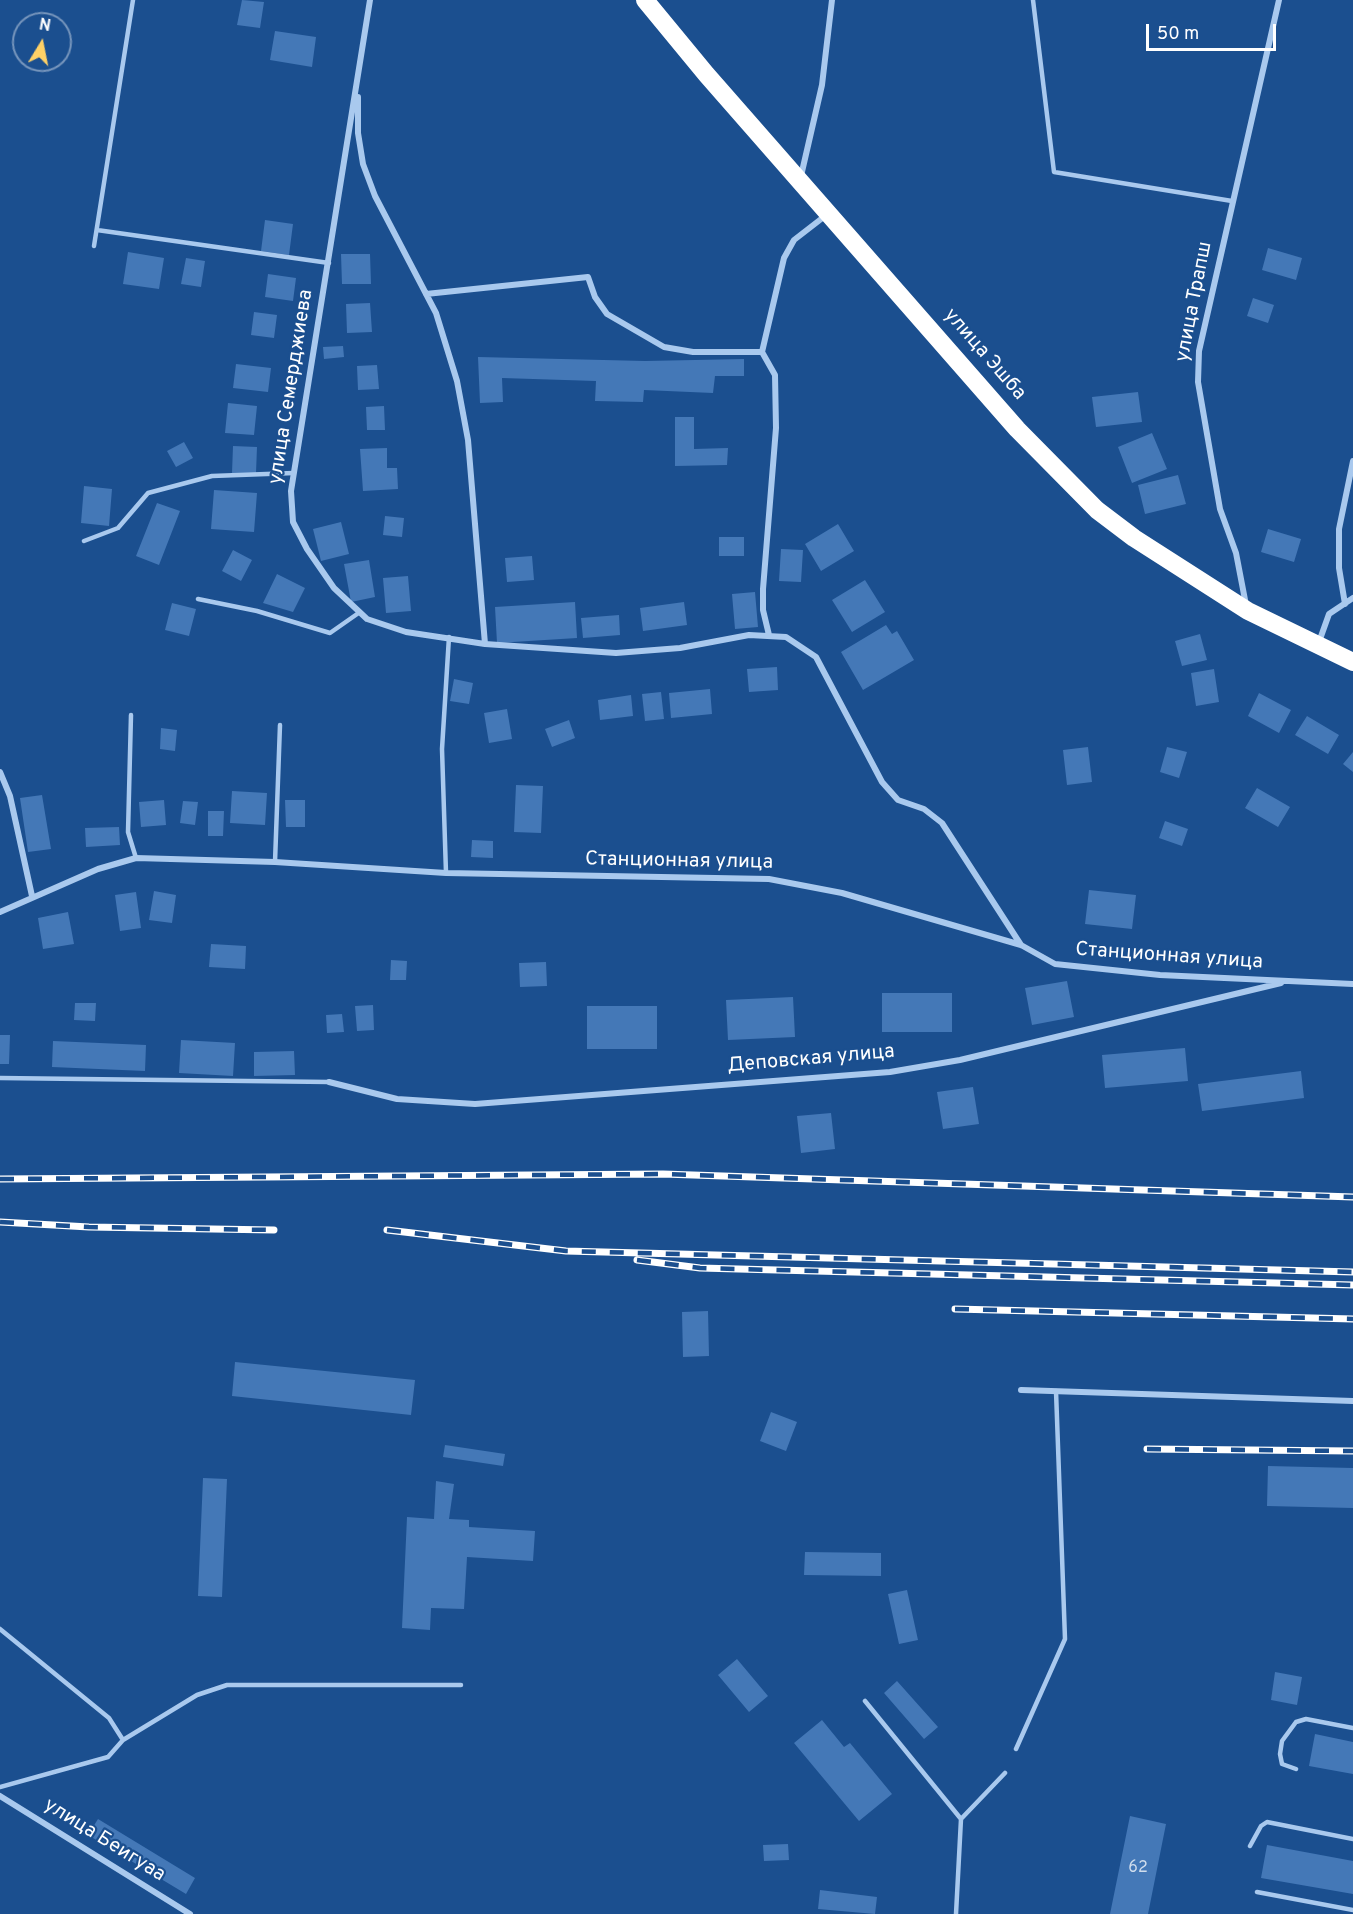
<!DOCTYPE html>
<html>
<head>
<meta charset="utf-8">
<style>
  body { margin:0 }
  #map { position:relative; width:1353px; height:1914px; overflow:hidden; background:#1b4f8f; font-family:Overpass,sans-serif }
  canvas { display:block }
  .north { position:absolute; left:12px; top:12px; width:60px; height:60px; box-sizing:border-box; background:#1b4f8f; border:2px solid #7695bc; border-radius:50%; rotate:10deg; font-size:16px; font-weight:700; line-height:24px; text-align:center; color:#fff }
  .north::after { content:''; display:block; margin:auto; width:21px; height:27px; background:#ffd166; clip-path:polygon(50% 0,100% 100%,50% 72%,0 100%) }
  .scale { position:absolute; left:1146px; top:24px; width:130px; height:27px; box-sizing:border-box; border:3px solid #fff; border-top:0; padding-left:8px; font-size:18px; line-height:21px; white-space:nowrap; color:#fff; -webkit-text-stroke:4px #1b4f8f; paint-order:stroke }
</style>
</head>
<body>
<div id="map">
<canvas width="1353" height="1914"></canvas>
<div class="north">N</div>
<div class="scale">50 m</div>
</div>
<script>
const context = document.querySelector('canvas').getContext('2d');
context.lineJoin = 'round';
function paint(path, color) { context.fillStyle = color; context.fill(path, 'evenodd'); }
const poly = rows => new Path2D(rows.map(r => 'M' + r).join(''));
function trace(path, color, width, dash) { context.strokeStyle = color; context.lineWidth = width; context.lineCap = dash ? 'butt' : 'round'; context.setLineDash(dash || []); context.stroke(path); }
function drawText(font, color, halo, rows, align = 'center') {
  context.font = font + ' Overpass,sans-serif'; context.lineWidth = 4.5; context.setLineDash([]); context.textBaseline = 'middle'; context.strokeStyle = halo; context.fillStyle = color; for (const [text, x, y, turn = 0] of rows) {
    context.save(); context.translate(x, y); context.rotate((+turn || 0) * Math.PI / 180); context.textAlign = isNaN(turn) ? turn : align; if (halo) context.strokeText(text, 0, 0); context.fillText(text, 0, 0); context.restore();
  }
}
paint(poly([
  [242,0,264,2,260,28,237,25],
  [275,31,316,37,312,67,270,60],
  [265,220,293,224,289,255,261,251],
  [1268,248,1302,258,1296,280,1262,270],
  [128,252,164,258,159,289,123,284],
  [341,254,370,254,371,284,342,284],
  [186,258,205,261,201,287,181,284],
  [268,274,296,278,293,301,265,297],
  [1253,298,1274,305,1268,323,1247,316],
  [370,303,372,332,347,333,346,304],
  [254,312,277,315,274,338,251,335],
  [343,346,344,357,324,359,323,347],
  [478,357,645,361,744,359,744,376,715,376,713,393,644,390,643,402,595,401,596,381,502,378,503,402,480,403],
  [236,364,271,368,268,392,233,388],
  [377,365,379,389,358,390,357,366],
  [1138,392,1142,422,1096,427,1092,397],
  [228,403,257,406,254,435,225,433],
  [384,406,385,430,367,430,366,407],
  [675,417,694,417,694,449,728,448,727,465,675,466],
  [1152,433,1167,469,1132,483,1118,447],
  [184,442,193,458,176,467,167,451],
  [233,446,257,447,256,473,232,473],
  [387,448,387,468,397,468,398,489,363,491,360,449],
  [1178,475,1186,504,1145,514,1138,485],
  [84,486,112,489,109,526,81,523],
  [214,490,257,493,254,532,211,529],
  [157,503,180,511,159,565,136,556],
  [385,516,404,518,402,537,383,535],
  [341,522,349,554,321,561,313,529],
  [838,524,854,551,821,571,805,544],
  [1268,529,1301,539,1294,562,1261,552],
  [719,537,744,537,744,556,719,556],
  [781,549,803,550,801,582,779,581],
  [233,550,252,560,241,581,222,571],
  [532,556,534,580,507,582,505,558],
  [369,560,375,597,351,602,344,564],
  [277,574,305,588,293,612,263,603],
  [408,576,411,611,386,613,383,578],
  [865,580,885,612,852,632,832,600],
  [755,592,758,627,735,629,732,594],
  [575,602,577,638,497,643,495,607],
  [684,602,687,625,643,631,640,608],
  [172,603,196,609,189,636,165,630],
  [619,615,620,635,583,638,581,618],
  [886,625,892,634,897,631,914,660,863,690,841,652],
  [1200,634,1207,660,1182,666,1175,641],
  [777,667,778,690,749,692,747,669],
  [1214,669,1219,702,1196,706,1191,673],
  [454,679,473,683,469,704,450,701],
  [710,689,712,714,671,718,669,693],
  [661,692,664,719,645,721,642,694],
  [1259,693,1291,710,1279,733,1248,716],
  [631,695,633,716,600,720,598,700],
  [507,709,512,739,489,743,484,713],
  [1307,716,1339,735,1328,754,1295,735],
  [569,720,575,738,552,747,545,729],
  [161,728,177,730,175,751,160,749],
  [1088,747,1092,782,1067,785,1063,750],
  [1167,747,1187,752,1179,778,1160,772],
  [1353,752,1353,772,1343,764],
  [516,785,543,786,541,833,514,832],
  [1257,788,1290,807,1278,827,1245,808],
  [232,791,267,793,265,825,230,823],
  [42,795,51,849,28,852,20,798],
  [164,800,166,825,141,827,139,802],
  [285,800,305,800,305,827,286,827],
  [183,801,198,802,195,825,180,823],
  [208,811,224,811,223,836,208,836],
  [1165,821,1188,829,1182,846,1159,838],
  [119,827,120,845,86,847,85,828],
  [472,840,493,841,493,858,471,857],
  [1089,890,1136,895,1132,929,1085,924],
  [154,891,176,895,172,923,149,920],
  [136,892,141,928,120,931,115,895],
  [68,912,74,944,43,949,38,918],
  [211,944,246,946,245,969,209,967],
  [391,960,407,961,406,980,390,980],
  [546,962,547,986,520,987,519,963],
  [1067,981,1074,1017,1032,1025,1025,988],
  [882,993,952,993,952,1032,882,1032],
  [793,997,795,1037,728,1040,726,1000],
  [75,1003,96,1003,95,1021,74,1020],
  [373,1005,374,1030,357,1031,355,1006],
  [587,1006,657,1006,657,1049,587,1049],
  [342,1014,344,1032,327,1033,326,1015],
  [0,1035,10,1035,9,1064,0,1064],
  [181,1040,235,1043,233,1076,179,1073],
  [53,1041,146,1045,145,1071,52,1067],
  [1185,1048,1188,1081,1105,1088,1102,1055],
  [294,1051,295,1075,254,1076,254,1052],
  [1301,1071,1304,1098,1202,1111,1198,1084],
  [973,1087,979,1124,943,1129,937,1092],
  [831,1113,835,1149,801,1153,797,1116],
  [708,1311,709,1356,683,1357,682,1312],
  [235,1362,415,1380,411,1415,232,1396],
  [771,1412,797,1422,786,1451,760,1441],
  [445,1445,505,1454,503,1466,443,1457],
  [1268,1466,1353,1468,1353,1508,1267,1506],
  [203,1478,227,1479,222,1597,198,1596],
  [436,1481,454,1484,449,1519,469,1520,469,1527,535,1531,533,1561,467,1557,464,1609,431,1608,430,1630,402,1628,407,1517,434,1519],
  [805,1552,881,1553,881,1576,804,1575],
  [907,1590,918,1640,899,1644,888,1594],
  [737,1659,768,1696,749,1712,718,1675],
  [1275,1672,1302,1677,1297,1705,1271,1700],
  [897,1681,938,1727,924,1739,884,1693],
  [822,1720,844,1747,850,1743,892,1794,859,1821,794,1743],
  [1315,1734,1353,1742,1353,1774,1309,1766],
  [1130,1816,1166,1824,1148,1914,1110,1914],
  [98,1819,195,1878,186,1894,88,1835],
  [788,1844,789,1860,764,1861,763,1845],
  [1267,1845,1353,1861,1353,1894,1261,1878],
  [820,1890,877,1897,875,1914,818,1909]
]), '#4478b7');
trace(poly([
  [1033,0,1054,172,1232,201],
  [97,230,329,263],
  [94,246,133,0],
  [84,541,118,528,148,493,212,476,294,473],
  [198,599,257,611,330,633,360,612],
  [131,715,128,832,136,858],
  [275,862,280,725],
  [446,873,442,749,449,637],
  [0,1078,329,1082],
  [0,1629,109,1718,123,1740,108,1757,0,1787],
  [865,1701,961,1819],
  [123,1740,197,1695,227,1685,461,1685],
  [1016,1749,1065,1639,1056,1391],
  [1296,1769,1282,1764,1280,1754,1282,1741,1296,1722,1306,1719,1353,1728],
  [1250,1846,1261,1826,1267,1822,1353,1839],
  [1257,1892,1353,1910],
  [956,1914,961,1819,1005,1773]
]), '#a9c9ee', 4.5);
trace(poly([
  [370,0,291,491,293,522,307,549,334,588,367,619,406,632,485,644,616,653,680,648,749,635,786,637,816,657,882,782,898,800,924,809,942,823,1021,945],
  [358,97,358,133,363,164,375,196,436,313,457,381,468,440,485,644],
  [801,176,822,85,832,0],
  [426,294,588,277,595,297,607,314,664,347,693,352,762,352],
  [1345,604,1339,568,1339,529,1353,461],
  [1246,605,1236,553,1220,509,1198,382,1199,351,1279,0],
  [769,635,763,610,763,589,776,428,775,375,762,352,784,258,794,240,825,216],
  [1319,642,1329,614,1353,598],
  [0,772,10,796,32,896],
  [0,912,98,869,136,858,275,862,446,873,769,879,842,893,1021,945,1055,964,1160,975,1353,984],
  [329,1082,397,1099,475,1104,890,1072,960,1060,1281,983],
  [1021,1390,1353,1401],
  [0,1796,190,1914]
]), '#a9c9ee', 6);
trace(poly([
  [645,0,706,74,1017,429,1097,510,1134,538,1248,611,1353,662]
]), '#fff', 18);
const rail = poly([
  [0,1179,663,1174,1353,1197],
  [0,1222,89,1227,274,1230],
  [387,1230,566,1251,1353,1272],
  [637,1260,700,1268,1353,1285],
  [955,1309,1353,1319],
  [1147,1449,1353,1451]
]);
trace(rail, '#fff', 7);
trace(rail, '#1b4f8f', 4.5, [14]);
drawText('16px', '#d0dded', null, [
  ["62",1138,1869]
]);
drawText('20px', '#fff', '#1b4f8f', [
  ["улица Трапш",1195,302,-79],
  ["улица Эшба",984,355,49],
  ["улица Семерджиева",292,387,-81],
  ["Станционная улица",679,862,1],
  ["Станционная улица",1169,957,4],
  ["Деповская улица",811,1060,-5],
  ["улица Беигуаа",104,1841,32]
]);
</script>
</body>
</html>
